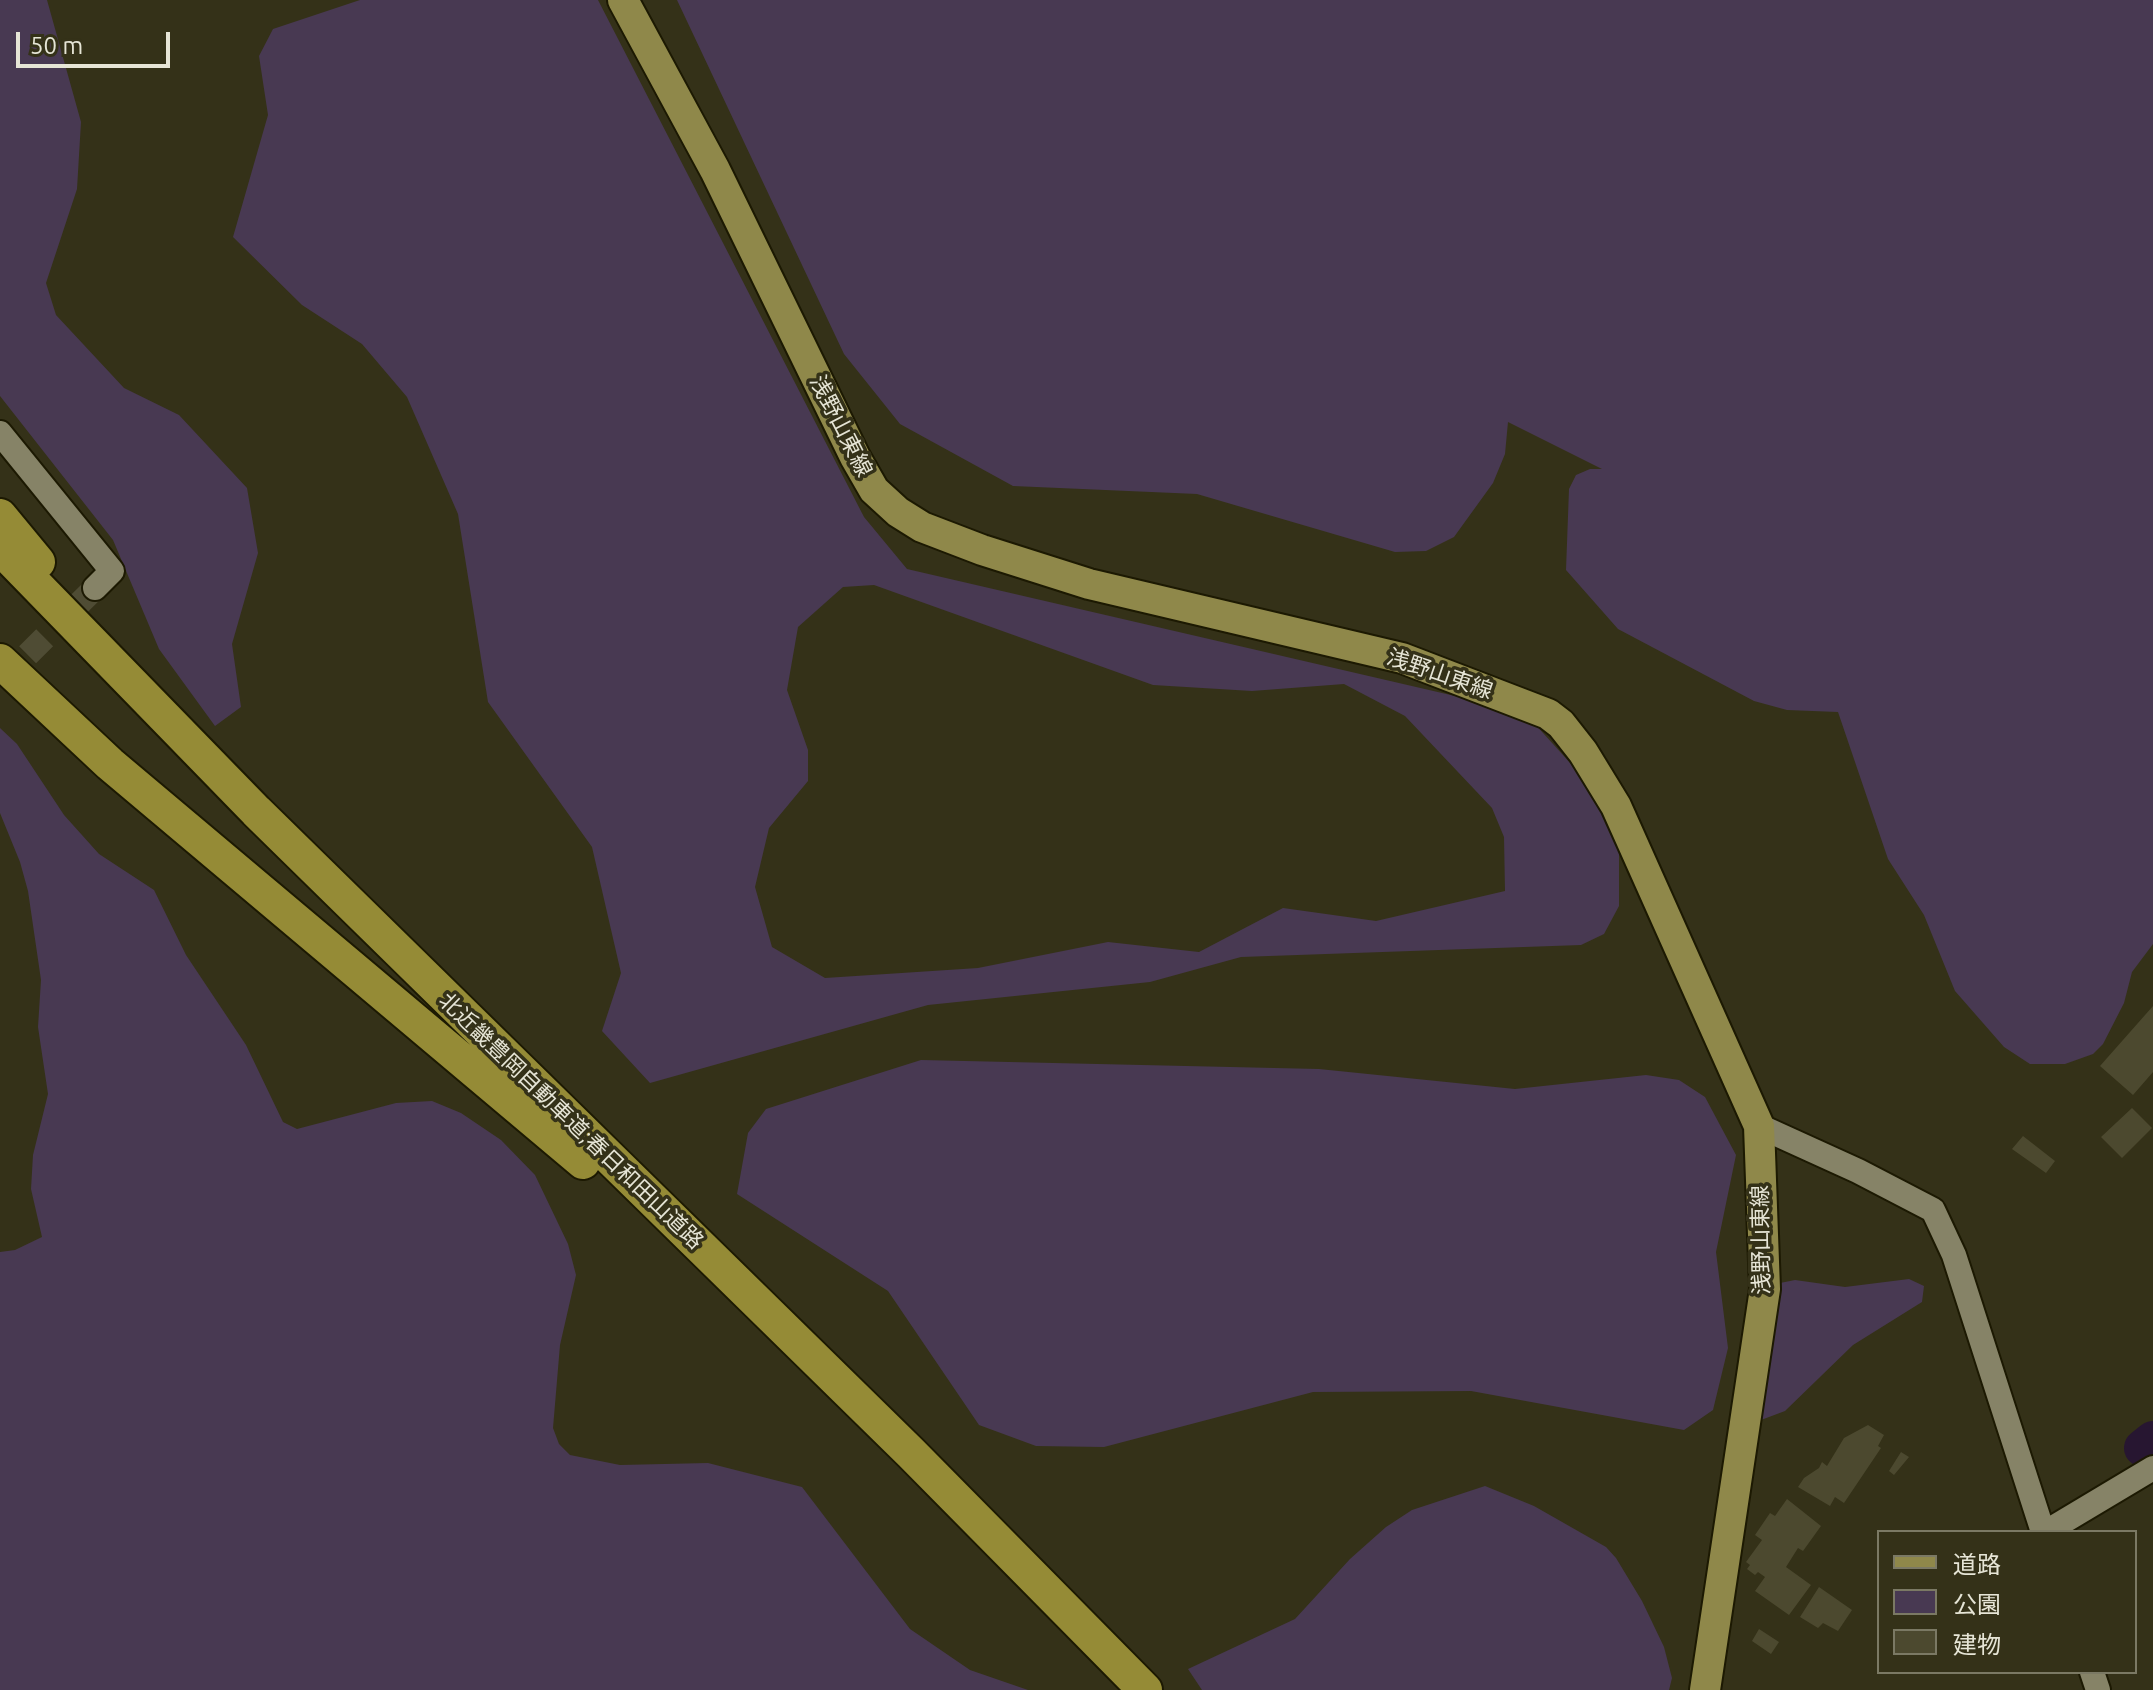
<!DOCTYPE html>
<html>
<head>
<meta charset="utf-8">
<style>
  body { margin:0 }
  #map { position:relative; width:2153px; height:1690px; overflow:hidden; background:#343118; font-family:Ubuntu,"Noto Sans JP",sans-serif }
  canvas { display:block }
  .legend { position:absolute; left:1877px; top:1530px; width:260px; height:144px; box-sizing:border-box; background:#343118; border:2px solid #7b7964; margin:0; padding:10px 14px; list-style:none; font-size:24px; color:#e6e5d6 }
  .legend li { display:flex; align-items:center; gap:16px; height:40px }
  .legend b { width:40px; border:2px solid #7b7964 }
  .scale { position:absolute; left:16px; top:32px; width:154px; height:36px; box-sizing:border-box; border:4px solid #e6e5d6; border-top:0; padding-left:10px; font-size:24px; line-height:28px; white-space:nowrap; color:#e6e5d6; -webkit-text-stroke:6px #343118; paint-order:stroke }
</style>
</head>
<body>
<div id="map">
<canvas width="2153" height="1690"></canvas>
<ul class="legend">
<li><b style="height:10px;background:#8f884a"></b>道路</li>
<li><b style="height:22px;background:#483952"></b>公園</li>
<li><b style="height:22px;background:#4c492f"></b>建物</li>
</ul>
<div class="scale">50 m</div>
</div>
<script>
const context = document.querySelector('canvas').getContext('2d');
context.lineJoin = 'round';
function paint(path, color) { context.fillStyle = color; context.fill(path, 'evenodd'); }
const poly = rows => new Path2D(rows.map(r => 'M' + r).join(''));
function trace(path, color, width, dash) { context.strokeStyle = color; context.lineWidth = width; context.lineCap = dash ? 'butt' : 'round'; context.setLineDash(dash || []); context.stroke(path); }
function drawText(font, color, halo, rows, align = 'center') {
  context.font = font + ' Ubuntu,"Noto Sans JP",sans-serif'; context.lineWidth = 7; context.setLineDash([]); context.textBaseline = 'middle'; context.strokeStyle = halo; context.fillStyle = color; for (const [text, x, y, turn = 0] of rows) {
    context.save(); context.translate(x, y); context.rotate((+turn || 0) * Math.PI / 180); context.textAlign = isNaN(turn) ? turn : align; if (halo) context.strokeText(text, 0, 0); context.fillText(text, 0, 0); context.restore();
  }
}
paint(poly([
  [0,0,47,0,81,122,77,189,46,283,56,315,124,388,179,415,247,488,258,553,232,644,241,707,215,726,159,649,113,540,0,396],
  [360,0,598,0,864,517,907,569,1524,712,1611,808,1619,839,1619,906,1604,934,1581,945,1241,957,1150,982,928,1005,650,1083,602,1031,621,973,592,847,488,702,458,514,407,397,362,344,302,305,233,237,268,115,259,56,273,29],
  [874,585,1153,685,1252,691,1344,684,1405,716,1492,808,1504,837,1505,891,1376,921,1283,908,1199,952,1108,942,978,968,825,978,772,947,755,887,769,828,808,781,808,750,787,690,798,627,843,587],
  [677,0,2153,0,2153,944,2132,972,2124,1003,2103,1044,2093,1054,2065,1064,2030,1064,2004,1047,1955,991,1924,915,1888,859,1838,712,1787,710,1754,701,1618,629,1566,570,1569,489,1576,475,1590,469,1602,469,1508,422,1505,454,1493,483,1454,537,1426,551,1395,552,1197,494,1013,486,900,424,844,354],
  [0,728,17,744,64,815,99,854,154,890,186,955,246,1045,283,1122,297,1129,396,1103,432,1101,461,1113,501,1140,535,1175,568,1244,576,1275,560,1345,553,1428,559,1444,570,1455,620,1465,708,1463,802,1487,910,1629,970,1670,1028,1690,0,1690,0,1252,15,1250,42,1237,31,1189,33,1155,48,1094,38,1027,41,980,28,891,20,862,0,813],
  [921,1060,1319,1069,1515,1089,1646,1075,1679,1080,1705,1097,1736,1155,1716,1252,1728,1348,1713,1410,1684,1430,1471,1391,1313,1392,1104,1447,1036,1446,979,1425,888,1291,737,1194,748,1133,766,1109],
  [1909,1279,1924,1286,1922,1302,1853,1345,1785,1411,1761,1420,1780,1283,1795,1280,1845,1287],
  [1485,1486,1534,1506,1606,1547,1616,1558,1642,1601,1664,1647,1672,1678,1669,1690,1202,1690,1188,1669,1295,1619,1350,1559,1386,1527,1412,1510]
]), '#483952');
trace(poly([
  [2143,1448,2153,1440]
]), '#271631', 38);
paint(poly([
  [2153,1006,2153,1072,2133,1095,2100,1066],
  [2132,1108,2152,1128,2122,1158,2101,1137],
  [2023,1136,2055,1161,2046,1173,2012,1149],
  [1868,1425,1884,1435,1878,1446,1881,1448,1844,1503,1835,1497,1830,1506,1798,1487,1804,1478,1819,1468,1822,1462,1827,1466,1844,1438],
  [1901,1452,1909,1457,1894,1475,1889,1471],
  [1787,1499,1821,1526,1803,1551,1798,1548,1786,1567,1811,1585,1789,1615,1755,1591,1765,1577,1758,1572,1755,1575,1747,1569,1750,1565,1746,1562,1762,1540,1755,1535,1770,1513,1775,1516],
  [1819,1587,1852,1610,1838,1631,1823,1623,1818,1628,1800,1617],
  [1759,1629,1779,1642,1771,1654,1752,1641]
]), '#4c492f');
trace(poly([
  [2,680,95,588]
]), '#4f4c34', 24, [24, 12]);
const minor = poly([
  [0,433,112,571,95,588],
  [1759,1126,1858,1171,1933,1210,1954,1255,2043,1532],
  [2046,1532,2153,1468],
  [2092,1672,2098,1690]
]);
const major = poly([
  [623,0,715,170,855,457,874,490,898,512,922,527,982,550,1089,584,1402,658,1548,714,1561,724,1583,752,1616,806,1759,1126,1765,1289,1705,1690]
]);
const highway = poly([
  [0,516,38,562],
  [0,548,256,811,911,1453,1145,1690],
  [0,661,110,764,583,1162]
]);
trace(minor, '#1c1902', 28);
trace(major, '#1c1902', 34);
trace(highway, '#1c1902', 38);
trace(minor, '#868367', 24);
trace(major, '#8f884a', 30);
trace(highway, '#958b36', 34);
drawText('22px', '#e6e5d6', '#343118', [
  ["浅野山東線",841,426,63],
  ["浅野山東線",1440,674,19],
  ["北近畿豊岡自動車道;春日和田山道路",571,1121,44],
  ["浅野山東線",1761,1240,-91]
]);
</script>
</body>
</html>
